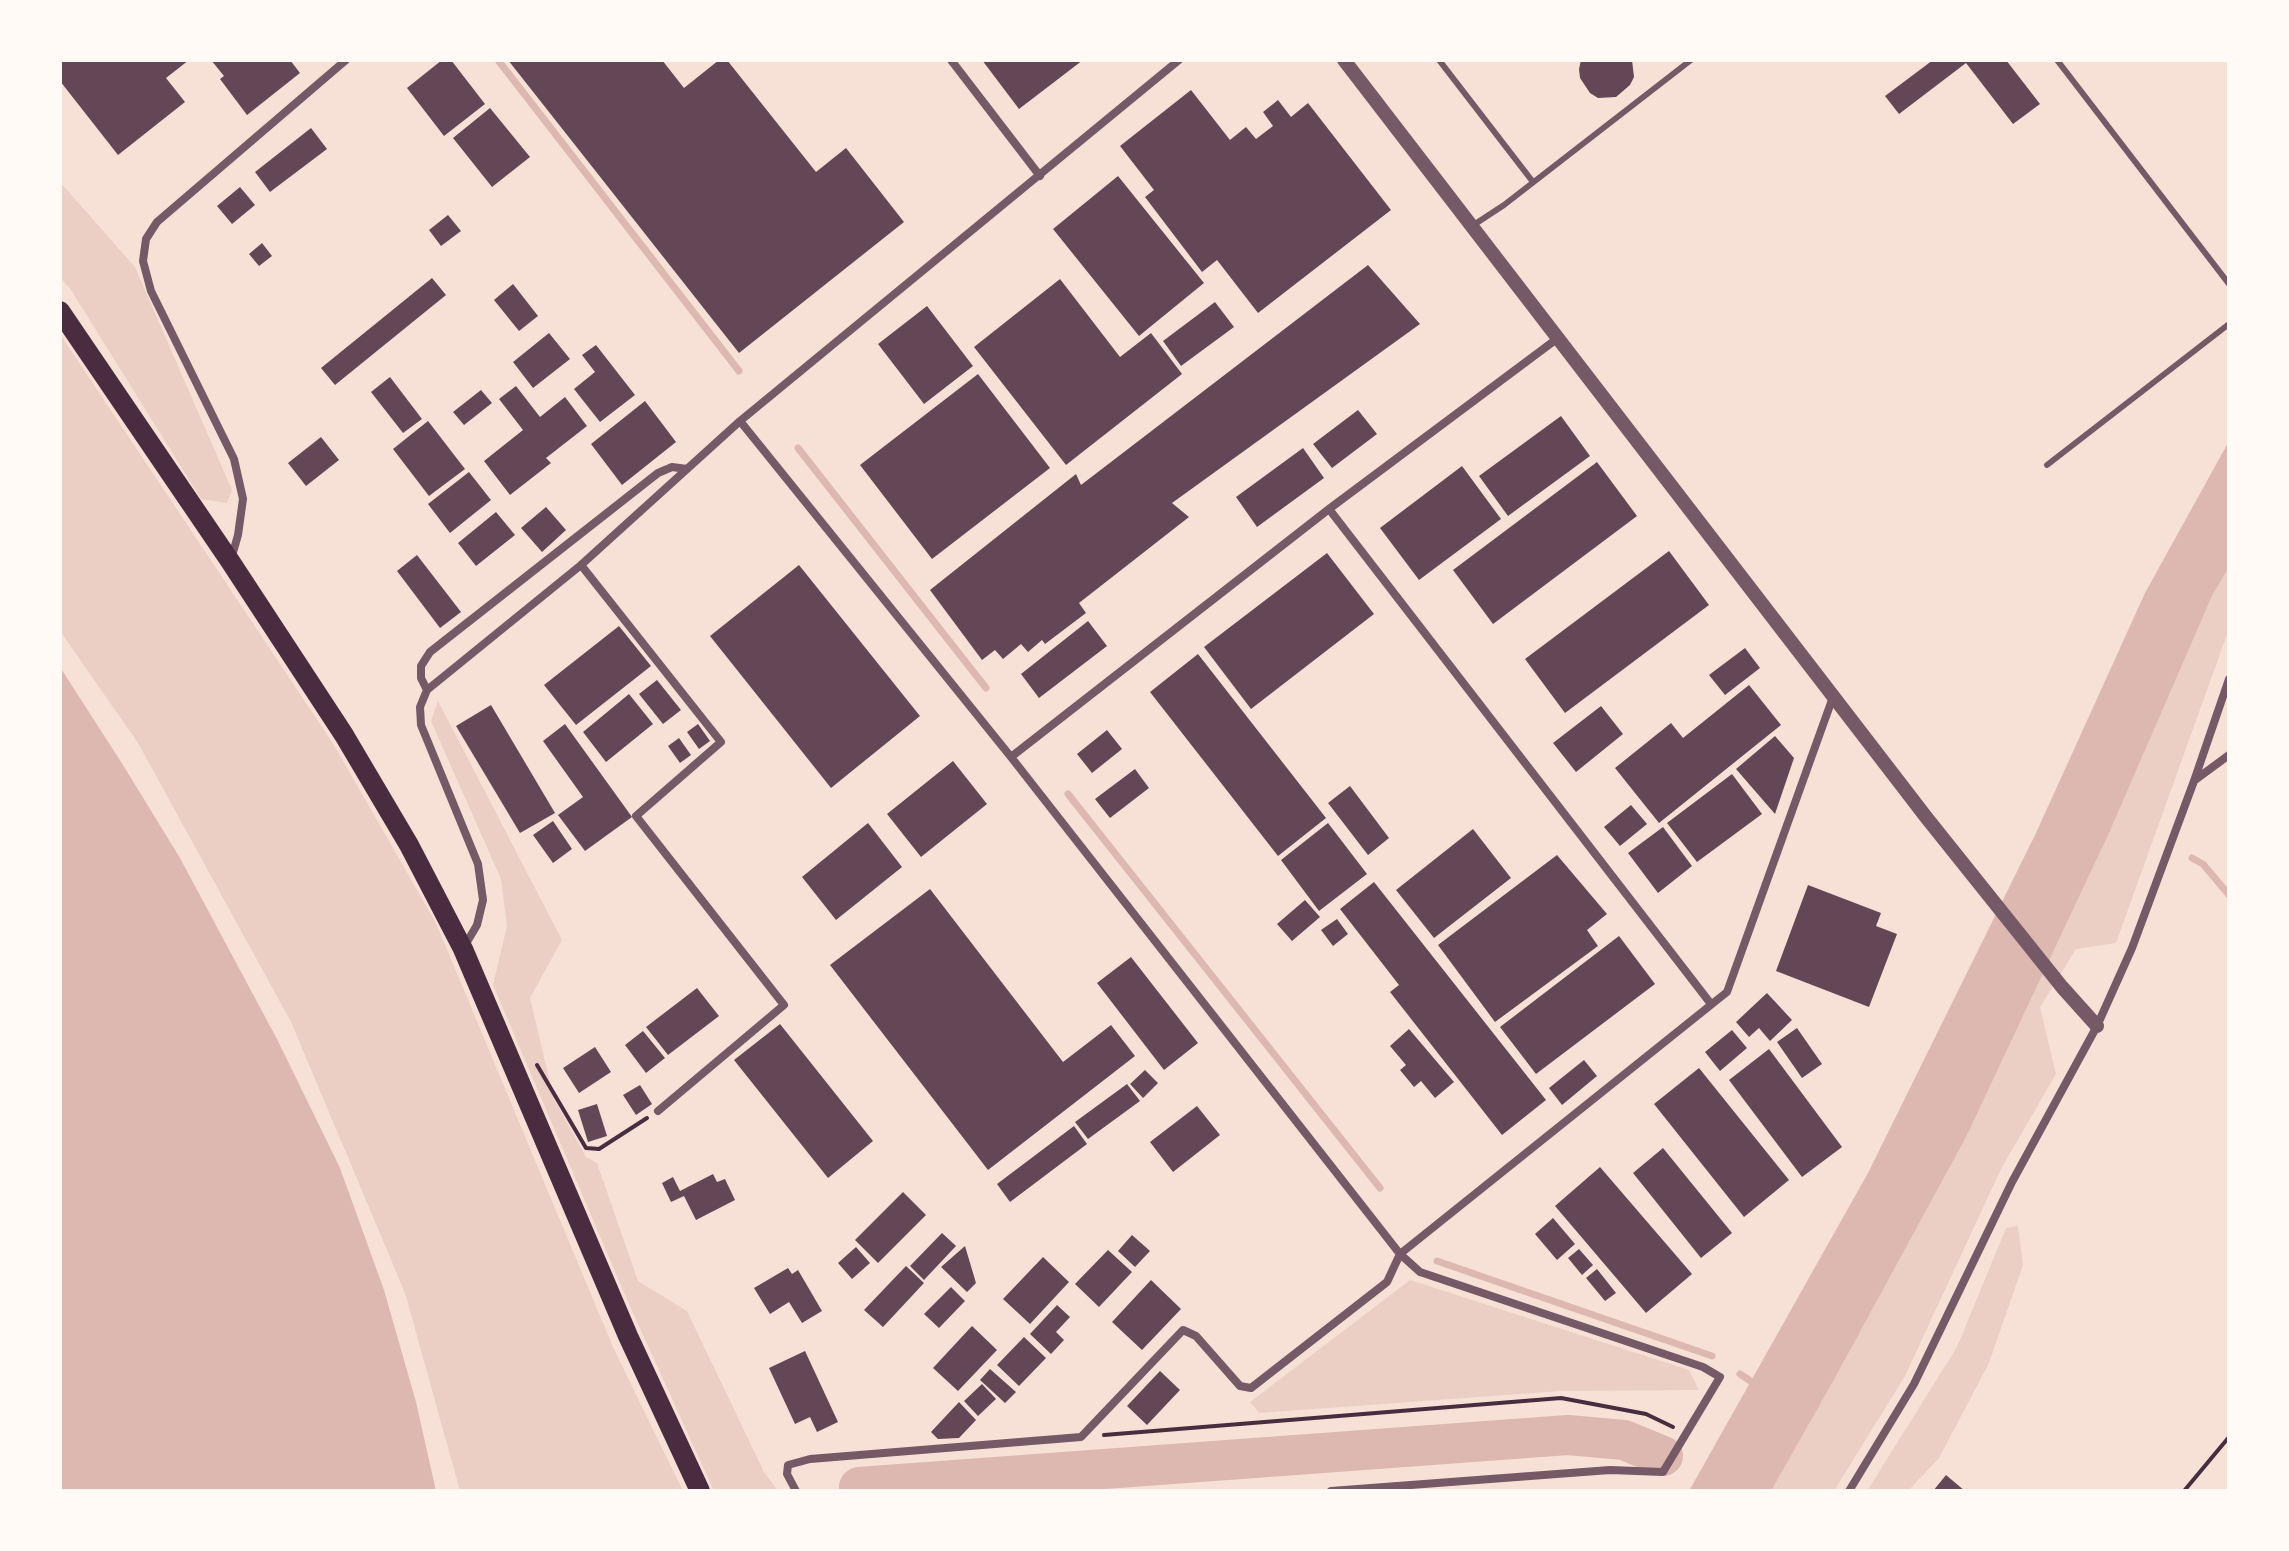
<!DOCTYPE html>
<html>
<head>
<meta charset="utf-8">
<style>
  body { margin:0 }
  #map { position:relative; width:2289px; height:1551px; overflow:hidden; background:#f7e1d7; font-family:"Open Sans",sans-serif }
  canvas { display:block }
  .frame { position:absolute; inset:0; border:62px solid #fffaf5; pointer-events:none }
</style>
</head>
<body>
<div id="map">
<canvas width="2289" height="1551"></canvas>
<div class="frame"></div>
</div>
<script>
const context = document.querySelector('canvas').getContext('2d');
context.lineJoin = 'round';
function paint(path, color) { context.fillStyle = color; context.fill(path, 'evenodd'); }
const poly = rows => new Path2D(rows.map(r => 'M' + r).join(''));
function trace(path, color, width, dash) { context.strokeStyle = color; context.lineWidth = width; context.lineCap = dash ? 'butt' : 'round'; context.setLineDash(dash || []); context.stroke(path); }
paint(poly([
  [60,182,135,267,232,490,227,503,201,499,71,290,60,277],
  [60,334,334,745,436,923,613,1347,683,1491,460,1491,405,1293,291,1022,138,743,60,631],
  [2229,567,2229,629,2116,943,2076,949,2040,1007,2056,1074,2001,1169,1905,1376,1834,1491,1771,1491,1826,1394,2211,598],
  [438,701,562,940,530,998,554,1099,586,1157,597,1163,638,1281,687,1311,764,1472,778,1491,714,1491,628,1302,493,985,507,926,501,879,431,721],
  [2018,1226,2023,1265,1989,1363,1939,1458,1908,1491,1867,1491,1957,1347,2006,1228],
  [1410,1280,1689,1370,1699,1390,1561,1391,1259,1413,1250,1402]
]), '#ebcfc5');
paint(poly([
  [2229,441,2229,567,2211,598,2109,833,1966,1137,1826,1394,1771,1491,1689,1491,1868,1173,2036,833,2145,593],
  [60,667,123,765,180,858,278,1041,340,1168,384,1290,416,1402,436,1491,60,1491]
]), '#dcb8b0');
trace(poly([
  [498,60,739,371],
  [798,448,986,688],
  [1068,794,1380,1188],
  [2192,858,2203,864,2229,895],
  [1437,1261,1712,1356],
  [1740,1374,1758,1386]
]), '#dcb8b0', 7);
trace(poly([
  [859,1487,1568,1435,1624,1440,1663,1456]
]), '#dcb8b0', 40);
paint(poly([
  [60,60,189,60,166,78,185,102,118,155,60,81],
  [211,60,290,60,300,73,247,115,220,79,224,76],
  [442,60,451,60,485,104,444,136,407,88],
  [508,60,662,60,684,88,719,60,727,60,816,172,846,148,904,222,739,353],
  [982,60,1083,60,1019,109],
  [1581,60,1632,60,1634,77,1630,85,1616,97,1598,98,1590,93,1580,78,1579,69],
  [1933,60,2006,60,2040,104,2013,124,1966,63,1899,114,1885,96],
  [1191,90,1230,140,1246,127,1256,139,1273,126,1263,112,1278,100,1291,117,1308,103,1391,210,1258,313,1217,260,1202,272,1145,197,1154,190,1120,146],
  [490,108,530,157,492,187,453,138],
  [311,128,327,149,270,192,255,172],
  [1118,176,1204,283,1139,336,1053,229],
  [240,187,255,205,232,224,217,206],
  [448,215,461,231,441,246,429,230],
  [262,243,272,256,259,266,249,254],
  [1368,265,1420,324,1172,503,1189,517,1079,603,1086,613,1045,644,1042,640,1028,652,1021,644,1003,659,995,650,982,660,930,590,1076,474,1081,485],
  [432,278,446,295,335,385,321,368],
  [1060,279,1120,357,1151,333,1182,374,1066,465,974,347],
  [513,284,538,316,519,331,494,300],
  [1215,302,1234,327,1181,366,1163,341],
  [927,306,973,366,924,404,878,344],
  [549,333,570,359,533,388,513,362],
  [596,345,635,395,600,422,574,389,595,372,582,355],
  [978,374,1050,468,932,559,860,465],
  [390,377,422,419,403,433,371,392],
  [516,386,540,417,565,397,587,426,546,458,551,463,510,495,484,461,523,430,499,399],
  [481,390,492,403,464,425,453,412],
  [645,401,676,442,622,485,591,444],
  [1358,410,1377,434,1332,468,1313,444],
  [1561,416,1590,456,1508,516,1479,476],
  [428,421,465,469,429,496,393,449],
  [321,437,339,460,306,486,288,463],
  [1303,448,1324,478,1257,527,1236,497],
  [1597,462,1637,516,1493,624,1453,570],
  [1462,466,1501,519,1419,580,1380,528],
  [469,472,491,500,450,533,428,504],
  [546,507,566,530,542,552,521,528],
  [496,512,515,535,476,566,458,543],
  [1669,551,1709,605,1565,713,1525,659],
  [1327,553,1374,614,1251,709,1204,647],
  [417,555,461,612,440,628,397,571],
  [799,565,920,716,831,788,710,636],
  [1088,621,1107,646,1039,698,1021,674],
  [619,626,651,666,576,725,544,685],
  [1745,648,1760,668,1725,695,1709,675],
  [1198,654,1326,818,1278,856,1150,692],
  [657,680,681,710,663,724,639,694],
  [1749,685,1781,725,1659,823,1615,768,1671,723,1683,738],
  [629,694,653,724,606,762,583,732],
  [491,705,555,813,520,833,456,726],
  [1601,706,1623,734,1576,772,1553,743],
  [565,724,632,817,585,851,558,815,583,797,543,741],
  [698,724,710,741,699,749,687,732],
  [1107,730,1122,749,1092,773,1077,754],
  [1775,736,1794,758,1775,814,1736,769],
  [679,738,691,755,680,763,668,746],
  [953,761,987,804,921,857,887,814],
  [1135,769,1149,788,1110,818,1095,799],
  [1732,774,1762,814,1697,862,1667,823],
  [1350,786,1389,838,1368,855,1328,803],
  [1631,805,1647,824,1620,846,1604,827],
  [553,821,572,849,553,863,533,835],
  [868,823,902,867,836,920,802,877],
  [1328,823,1367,874,1319,911,1281,860],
  [1663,827,1692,866,1658,893,1628,853],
  [1473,829,1511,878,1434,938,1396,890],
  [1557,855,1607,914,1587,930,1598,946,1495,1022,1438,945],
  [1374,882,1546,1100,1502,1135,1390,992,1399,985,1340,909],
  [1808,885,1881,913,1876,926,1897,934,1869,1007,1776,971],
  [930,889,1063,1062,1111,1025,1135,1056,988,1170,830,965],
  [1305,900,1320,917,1292,941,1277,924],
  [1337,919,1348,934,1333,946,1321,930],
  [1619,936,1655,984,1536,1074,1500,1027],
  [1131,957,1198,1043,1164,1070,1097,983],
  [697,988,719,1016,668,1055,646,1027],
  [1767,993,1792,1020,1770,1041,1759,1028,1749,1037,1736,1022],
  [780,1024,873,1141,828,1178,734,1060],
  [1797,1028,1822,1064,1802,1078,1777,1042],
  [1409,1029,1454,1082,1435,1098,1421,1081,1414,1087,1400,1070,1406,1065,1390,1046],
  [1732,1030,1747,1048,1720,1071,1705,1052],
  [643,1031,665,1058,646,1073,625,1045],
  [595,1047,611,1072,579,1093,563,1068],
  [1769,1049,1842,1147,1802,1177,1729,1080],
  [1584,1060,1597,1076,1562,1105,1549,1088],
  [1699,1068,1789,1180,1744,1217,1654,1104],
  [1145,1070,1158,1083,1143,1098,1130,1084],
  [1127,1084,1140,1101,1088,1139,1075,1122],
  [640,1085,652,1104,636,1115,623,1095],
  [597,1104,607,1136,588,1142,578,1110],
  [1197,1106,1220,1135,1173,1172,1150,1142],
  [1074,1126,1087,1144,1010,1202,997,1184],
  [1663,1148,1732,1233,1701,1258,1633,1173],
  [1600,1167,1692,1274,1646,1313,1555,1206],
  [713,1174,717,1182,725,1179,735,1200,696,1220,684,1196,671,1202,662,1183,673,1177,680,1191],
  [903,1192,926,1215,878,1263,855,1240],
  [1553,1218,1575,1244,1557,1260,1535,1234],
  [942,1233,956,1246,924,1280,910,1266],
  [1132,1235,1150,1251,1135,1267,1118,1251],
  [965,1246,976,1283,967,1292,941,1267],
  [856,1247,870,1263,852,1279,838,1263],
  [1579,1249,1593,1265,1582,1275,1568,1258],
  [1108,1250,1132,1272,1099,1307,1075,1284],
  [1043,1257,1069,1282,1030,1324,1003,1299],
  [906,1266,924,1283,883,1327,864,1310],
  [788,1268,792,1274,798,1270,822,1311,802,1323,789,1302,770,1314,754,1288],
  [1597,1269,1616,1293,1605,1301,1586,1278],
  [1151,1280,1181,1309,1142,1350,1112,1322],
  [951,1287,965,1301,939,1328,924,1314],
  [1057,1305,1070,1317,1056,1332,1064,1340,1051,1354,1030,1334],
  [972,1326,997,1350,958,1391,933,1368],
  [1024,1337,1046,1358,1019,1386,997,1365],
  [805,1351,838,1422,817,1432,810,1417,795,1424,769,1368],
  [990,1369,1016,1392,1005,1403,980,1380],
  [1160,1371,1180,1390,1147,1425,1127,1406],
  [982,1384,996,1399,978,1416,964,1401],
  [959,1402,976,1420,959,1438,938,1439,931,1432],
  [1946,1475,1965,1491,1933,1491]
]), '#644757');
trace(poly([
  [537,1065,586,1148,599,1149,647,1118],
  [1104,1435,1561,1398,1646,1414,1673,1427],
  [2184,1491,2229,1437]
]), '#4a2c40', 4);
trace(poly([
  [1439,60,1533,182],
  [2057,60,2229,284],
  [1472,226,1504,205,1691,60],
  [2047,465,2229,324]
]), '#755966', 6);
trace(poly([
  [951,60,1040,176],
  [740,421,1011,757,1400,1254,1727,992,1833,697],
  [1329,509,1711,1004],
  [232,556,238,535,243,499,234,459,151,291,143,261,146,239,157,222,346,60],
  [581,565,721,742,636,816,784,1005,658,1111],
  [427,690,421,678,421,666,430,652,658,473,672,467,687,469],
  [1011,757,1329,509,1558,338],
  [2195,780,2229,755],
  [464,947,477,925,483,900,478,864,421,725,420,707,427,690,581,565,740,421,1179,60],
  [796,1491,787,1474,788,1465,810,1459,1081,1437,1183,1330,1196,1336,1240,1386,1251,1388,1387,1282,1400,1254,1420,1272,1703,1367,1720,1377,1663,1472,1610,1470,1331,1491],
  [1849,1491,1914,1384,2012,1182,2097,1026,2132,948,2194,781,2229,679]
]), '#755966', 8);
trace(poly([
  [1344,60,1926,817,2062,987,2097,1026]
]), '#755966', 14);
trace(poly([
  [60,311,230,561,344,735,409,845,463,949,628,1336,700,1491]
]), '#4a2c40', 20);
</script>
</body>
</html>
